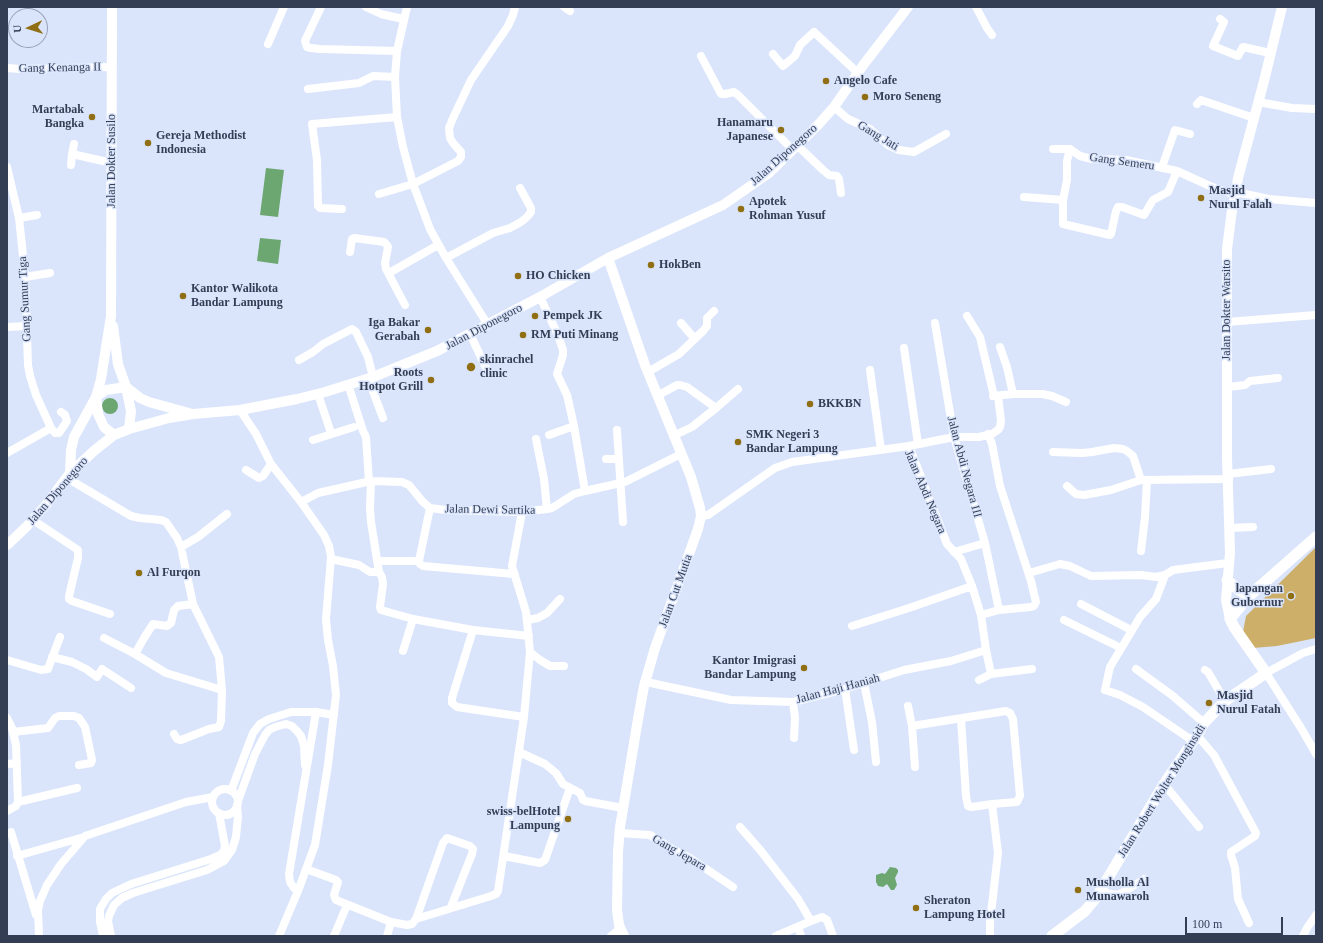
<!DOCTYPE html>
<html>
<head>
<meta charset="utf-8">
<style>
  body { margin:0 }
  #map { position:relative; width:1323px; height:943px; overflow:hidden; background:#dae5fc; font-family:Georgia,serif }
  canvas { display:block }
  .frame { position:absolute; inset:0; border:8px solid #333d53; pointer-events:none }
  .north { position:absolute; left:8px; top:8px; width:40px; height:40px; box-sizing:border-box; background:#dae5fc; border:1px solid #97a2b8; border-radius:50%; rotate:266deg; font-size:11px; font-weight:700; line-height:16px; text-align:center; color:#333d53 }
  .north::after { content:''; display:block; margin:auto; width:14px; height:18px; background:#906f14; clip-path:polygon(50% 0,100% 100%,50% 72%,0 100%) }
  .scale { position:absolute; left:1185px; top:917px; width:98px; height:18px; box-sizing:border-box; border:2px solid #333d53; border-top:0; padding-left:5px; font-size:12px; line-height:14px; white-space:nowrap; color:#333d53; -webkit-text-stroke:3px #dae5fc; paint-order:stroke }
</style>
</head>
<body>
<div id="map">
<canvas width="1323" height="943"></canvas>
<div class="frame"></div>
<div class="north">U</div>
<div class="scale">100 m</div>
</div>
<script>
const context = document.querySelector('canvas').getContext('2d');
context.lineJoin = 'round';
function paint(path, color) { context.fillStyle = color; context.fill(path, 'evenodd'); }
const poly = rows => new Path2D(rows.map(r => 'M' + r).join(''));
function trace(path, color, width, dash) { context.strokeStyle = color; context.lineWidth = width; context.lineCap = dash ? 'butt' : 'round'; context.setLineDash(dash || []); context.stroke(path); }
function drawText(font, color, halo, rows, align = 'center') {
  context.font = font + ' Georgia,serif'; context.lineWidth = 3; context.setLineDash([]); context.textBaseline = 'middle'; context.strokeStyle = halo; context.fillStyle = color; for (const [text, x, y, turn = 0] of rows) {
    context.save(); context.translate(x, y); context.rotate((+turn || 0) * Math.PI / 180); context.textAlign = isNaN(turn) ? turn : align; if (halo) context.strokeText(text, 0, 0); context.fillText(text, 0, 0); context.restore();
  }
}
paint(poly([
  [1316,547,1316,638,1277,646,1253,648,1243,632,1246,616]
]), '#cdaf69');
paint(poly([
  [266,168,284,170,278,217,260,215],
  [260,238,281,240,278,264,257,261],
  '102 406a8 8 0 1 1 16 0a8 8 0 1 1-16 0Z',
  [890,867,896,868,898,870,898,872,895,878,897,885,894,890,891,890,887,884,883,887,878,886,876,882,876,875,882,873,885,874]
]), '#6ca772');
trace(poly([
  [321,7,305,41,307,47,311,48,320,49,397,51],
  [366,7,381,14,403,19],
  [407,7,397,51,395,77,397,117,403,147,413,184,430,229,446,258,488,325],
  [564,7,570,11],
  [976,7,987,28,992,35],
  [1220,19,1224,22,1213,46,1238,56,1243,47,1270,53],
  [268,44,284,7],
  [773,54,783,66,795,56,800,45,814,32,858,73],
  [701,56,721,94,725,94,734,92,738,95,793,150],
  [7,68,20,69,112,67],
  [308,89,359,83,373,76,395,77],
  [1258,102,1292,108,1316,109],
  [1197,104,1201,100,1254,118],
  [834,107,848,119,870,129,888,145,899,150,914,152,946,134],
  [74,144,72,154,112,163],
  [798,146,823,170,829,175,837,176,839,179,841,193],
  [1053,149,1070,149,1080,156,1092,159,1126,160,1177,171,1210,186,1235,195],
  [1070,149,1067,161,1067,180,1063,200,1063,224,1110,235,1111,234,1116,211,1118,207,1122,207,1144,215,1153,200,1168,192,1177,171],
  [71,165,72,154],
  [7,167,19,218,22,246,25,277,28,365,30,376,36,395,51,428,55,433,59,433,67,421,65,415,61,412],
  [1162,167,1175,130,1190,134],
  [1236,192,1269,199,1316,203],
  [379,194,413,184,458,161,461,157,461,152,453,143,450,138,449,128,453,118,471,80,508,26,513,15,515,7],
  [1024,197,1063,200],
  [342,209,320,208,318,206,317,160,312,124,397,117],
  [19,218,37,215],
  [350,252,352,239,354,238,384,242,387,245,388,247,385,263,386,269,405,305],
  [446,258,493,233,510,228,521,222,527,217,531,212,531,208,520,188],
  [389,273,438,245],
  [25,277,50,273],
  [540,297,558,335,563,350,563,355,557,374,567,395,574,426,585,491],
  [967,316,980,337,994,396],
  [1227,322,1316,315],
  [681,323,695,339],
  [935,323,954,437,985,543,999,610],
  [7,327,27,326],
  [470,334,488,372],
  [1000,347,1007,367,1013,394],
  [904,348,918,444],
  [299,360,313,352,323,344,352,329,356,332,368,357,373,377],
  [870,370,881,450],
  [648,372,679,354,703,331,707,326,707,318,714,311],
  [368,378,383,418],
  [348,384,363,431,366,437,369,482],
  [1228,387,1245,385,1250,381,1278,378],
  [318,394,331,433],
  [657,396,677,385,680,385,687,387,716,408],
  [993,396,1013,394,1042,394,1052,396,1066,402],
  [240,410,256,434,271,464,301,502,324,535,329,546,331,557,326,619,328,640,333,666,336,695,328,765,315,845,298,891,279,936],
  [617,430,623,522],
  [549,435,574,426],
  [673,436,692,427,716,408,738,389],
  [536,439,544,479,547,509],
  [313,440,354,427],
  [909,446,954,437,979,437,992,434,998,430,1000,427,1001,421,998,396],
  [1053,452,1082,453,1092,452,1114,448,1123,449,1127,451,1133,456,1141,480],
  [7,453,51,428],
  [606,459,619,459],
  [246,470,259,478,263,476,271,464],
  [1228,474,1271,469],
  [67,478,131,516,140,518,161,520,166,522,177,538,181,547,193,604,219,657,222,690,221,721,219,727,209,729,181,740,177,739,174,734],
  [1067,486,1076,494,1084,495,1111,490,1141,480,1229,479],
  [301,502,318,493,371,481,402,482,409,485,423,502,430,508,446,510,522,512,547,509,552,508,574,494,585,491,625,482,681,454],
  [430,508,419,561,420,564,423,566,514,574],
  [33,520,78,550,78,558,69,596,69,599,72,601,110,614],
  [1229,528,1253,527],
  [181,547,198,537,227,514],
  [1141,551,1145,517,1147,480],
  [954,552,985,543],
  [331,559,359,565,370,572,379,572,371,522,370,509,371,481],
  [377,561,419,561],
  [379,572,382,577,383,584,380,607,381,610,413,619,473,630,529,636],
  [1029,573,1060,564,1070,566,1091,576,1141,575,1156,577,1165,575,1173,570,1228,563],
  [1165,575,1156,599,1140,617,1110,667,1105,690,1120,695,1143,707,1193,741],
  [1081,604,1131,630],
  [981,615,999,610,1031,607,1034,606,1036,602,1031,581,1000,486,992,444,988,434],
  [527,620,538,618,547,613,560,599],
  [1064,620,1121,648],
  [852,626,909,608,972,586],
  [473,630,452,698,452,703,457,707,524,717],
  [104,638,135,654,166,673,222,690],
  [1316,649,1303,653,1266,673,1301,728,1316,754],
  [986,650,991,674],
  [403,651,413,619],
  [530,652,540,660,550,666,564,666],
  [135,654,144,638,153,624,167,626,171,623,174,610,178,606,193,604],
  [52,657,72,662,86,669,97,677,102,669,131,688],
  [7,660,41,670,48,669,60,637],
  [1136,669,1173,696,1204,723],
  [1205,670,1208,672,1225,701],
  [979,680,991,674,1032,669],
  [646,682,731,700,793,702,845,689,904,670,951,661,986,650,981,615,972,586,961,559,947,544,909,446,792,462,775,468,708,515,701,516],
  [864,683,872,722,876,762],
  [845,689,854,750],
  [793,702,795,718,794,738],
  [908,706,912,726,915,767],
  [316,712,334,715],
  [7,718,12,728,16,745,18,802,16,806,7,811],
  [912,726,1006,711,1010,713,1013,719,1020,796,1017,802,992,804,972,807,968,806,966,796,961,719],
  [13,732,48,728,55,718,59,716,74,716,79,718,85,727,92,760,91,763,79,765],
  [1196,737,1201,740,1214,755,1256,833,1255,836,1231,852,1231,855,1235,868,1238,899,1249,923],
  [519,752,545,764,556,773,563,784,580,793,583,800,585,801,623,808],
  [7,764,17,763],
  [1164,784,1199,827],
  '212 802a13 13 0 1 1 26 0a13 13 0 1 1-26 0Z',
  [231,791,253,733,260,724,269,719,291,712,316,712,289,874,290,882,294,888,298,891],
  [238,801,255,754,265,735,269,730,275,727,286,724,292,726,297,731,301,736,304,746,305,765],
  [18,802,77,788],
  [740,827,761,851,798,899,811,921],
  [11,832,36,915],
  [619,833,650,835,669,847,690,858,733,887],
  [17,856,84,837],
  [504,856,540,863,545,860,570,788],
  [306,869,336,880,338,882,334,895,336,900,391,922,407,925,412,924,416,919,491,896,496,894,498,891,524,717,530,652,526,612,512,566,522,512],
  [1100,891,1111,894,1118,895,1127,890,1144,879],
  [416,919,443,843,447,838,470,846,473,849,472,854,451,907],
  [798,927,801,936],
  [39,936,38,910,40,901,47,885,61,864,85,836,186,802,213,797],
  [103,936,100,922,100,909,106,899,112,893,131,884,211,859,220,855,224,851,225,846,219,813],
  [111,936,108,921,109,916,114,905,122,898,133,893,207,870,224,861,232,850,236,837,238,816,237,805],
  [334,936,347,905],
  [387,936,391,922],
  [611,936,617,931,621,930],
  [776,936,811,921,822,917,827,920,833,936],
  [990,936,990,922,998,853,992,804],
  [1303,936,1307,928,1316,915]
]), '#fff', 8);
trace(poly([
  [112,7,111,316,101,379,96,397,98,414,104,427,114,435],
  [608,258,645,365,691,477,700,508,701,516,698,529,655,648,644,686,638,719,620,827,618,852,617,910,619,925,624,936],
  [113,326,118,364,126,387,131,411,129,429],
  [70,473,71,450,74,437,96,397,106,390,126,387,140,398,149,402,189,413],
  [7,545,27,526,46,505,70,473,95,450,114,435,129,429,169,418,193,414,240,410,297,399,325,392,373,377,437,351,540,297,608,258,723,205,769,173,818,125,834,107,864,64,908,7],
  [1230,619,1226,600,1230,553,1227,457,1227,249,1232,210,1236,192,1238,178,1264,81,1282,7]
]), '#fff', 10);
trace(poly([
  [1227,580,1239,590,1249,596],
  [1052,936,1085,911,1096,898,1164,784,1196,737,1204,723,1225,701,1266,673,1234,627,1230,619,1249,596,1316,537]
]), '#fff', 11);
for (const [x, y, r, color] of [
  [826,81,4,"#906f14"],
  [865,97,4,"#906f14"],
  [92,117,4,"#906f14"],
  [781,130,4,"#906f14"],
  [148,143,4,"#906f14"],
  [1201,198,4,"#906f14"],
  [741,209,4,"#906f14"],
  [651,265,4,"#906f14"],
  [518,276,4,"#906f14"],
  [183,296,4,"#906f14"],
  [535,316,4,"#906f14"],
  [428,330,4,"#906f14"],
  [523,335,4,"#906f14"],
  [471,367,5,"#906f14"],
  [431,380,4,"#906f14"],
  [810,404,4,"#906f14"],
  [738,442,4,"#906f14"],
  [139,573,4,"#906f14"],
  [1291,596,4,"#906f14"],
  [804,668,4,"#906f14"],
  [1209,703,4,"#906f14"],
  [568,819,4,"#906f14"],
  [1078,890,4,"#906f14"],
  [916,908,4,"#906f14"]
]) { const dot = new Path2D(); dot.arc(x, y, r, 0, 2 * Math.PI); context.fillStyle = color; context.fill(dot); trace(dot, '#dae5fc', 1.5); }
drawText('12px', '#333d53', '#dae5fc', [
  ["Gang Kenanga II",60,68,-1],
  ["Gang Jati",878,136,31],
  ["Jalan Diponegoro",784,155,-42],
  ["Jalan Dokter Susilo",112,161,-90],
  ["Gang Semeru",1122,162,8],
  ["Gang Sumur Tiga",25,299,-93],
  ["Jalan Dokter Warsito",1227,310,-90],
  ["Jalan Diponegoro",484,327,-28],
  ["Jalan Abdi Negara III",964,467,75],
  ["Jalan Diponegoro",58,491,-49],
  ["Jalan Abdi Negara",925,492,67],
  ["Jalan Dewi Sartika",490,510,1],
  ["Jalan Cut Mutia",676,591,-70],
  ["Jalan Haji Haniah",838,689,-15],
  ["Jalan Robert Wolter Monginsidi",1162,791,-58],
  ["Gang Jepara",679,853,30]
]);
drawText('bold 12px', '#333d53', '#dae5fc', [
  ["Angelo Cafe",834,81],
  ["Moro Seneng",873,97],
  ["Martabak",84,110,"right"],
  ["Bangka",84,124,"right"],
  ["Hanamaru",773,123,"right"],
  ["Japanese",773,137,"right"],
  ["Gereja Methodist",156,136],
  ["Indonesia",156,150],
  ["Masjid",1209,191],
  ["Nurul Falah",1209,205],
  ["Apotek",749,202],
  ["Rohman Yusuf",749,216],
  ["HokBen",659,265],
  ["HO Chicken",526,276],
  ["Kantor Walikota",191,289],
  ["Bandar Lampung",191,303],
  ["Pempek JK",543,316],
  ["Iga Bakar",420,323,"right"],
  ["Gerabah",420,337,"right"],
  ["RM Puti Minang",531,335],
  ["skinrachel",480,360],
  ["clinic",480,374],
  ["Roots",423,373,"right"],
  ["Hotpot Grill",423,387,"right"],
  ["BKKBN",818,404],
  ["SMK Negeri 3",746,435],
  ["Bandar Lampung",746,449],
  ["Al Furqon",147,573],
  ["lapangan",1283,589,"right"],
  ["Gubernur",1283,603,"right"],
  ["Kantor Imigrasi",796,661,"right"],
  ["Bandar Lampung",796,675,"right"],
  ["Masjid",1217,696],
  ["Nurul Fatah",1217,710],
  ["swiss-belHotel",560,812,"right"],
  ["Lampung",560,826,"right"],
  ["Musholla Al",1086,883],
  ["Munawaroh",1086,897],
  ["Sheraton",924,901],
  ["Lampung Hotel",924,915]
], 'left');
</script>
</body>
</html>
